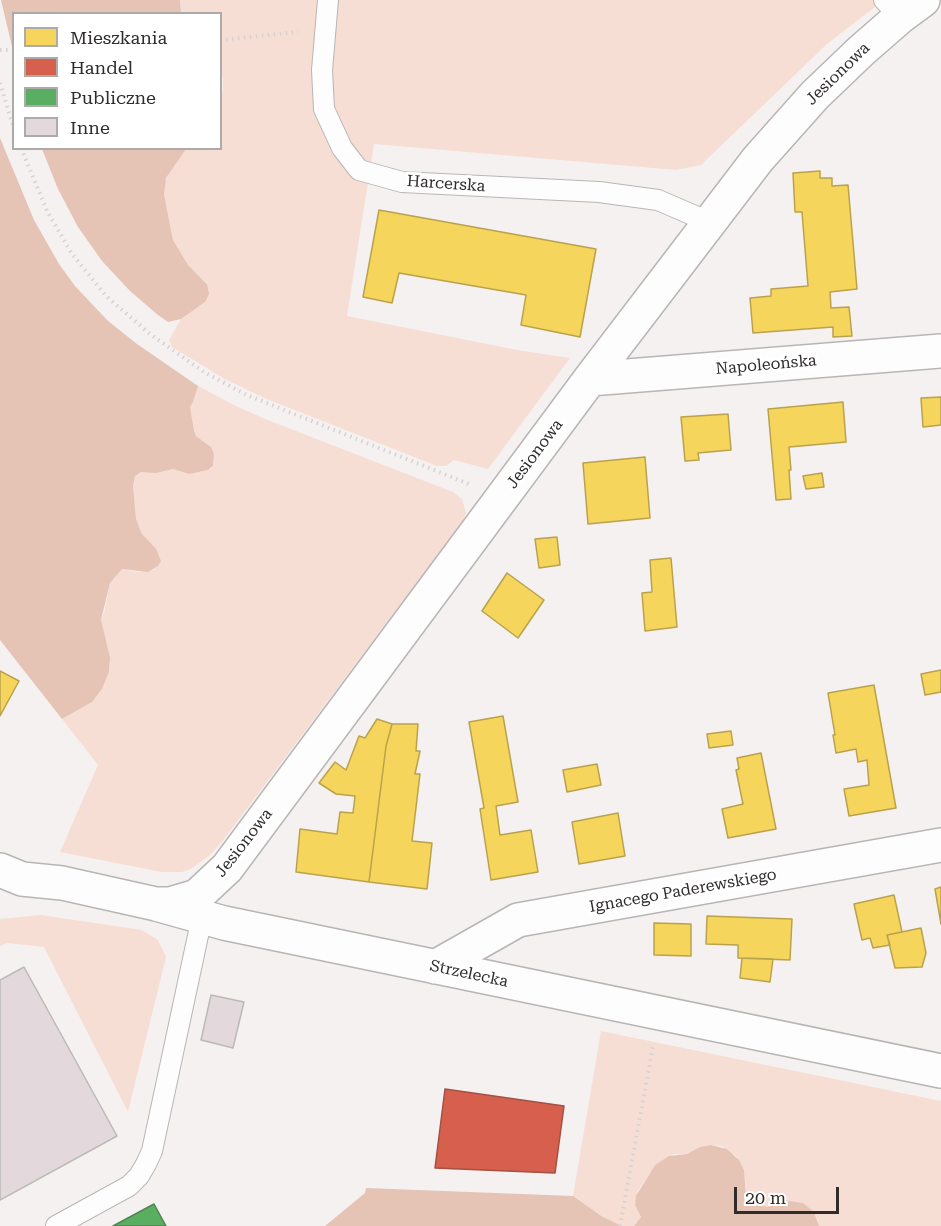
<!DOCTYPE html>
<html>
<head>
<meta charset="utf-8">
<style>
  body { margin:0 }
  #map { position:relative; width:941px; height:1226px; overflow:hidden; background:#f5f1f0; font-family:"Roboto Serif",serif }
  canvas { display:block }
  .legend { position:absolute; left:12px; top:12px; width:210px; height:138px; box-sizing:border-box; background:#fff; border:2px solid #acabaa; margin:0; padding:8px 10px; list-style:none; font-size:18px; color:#2f2c2b }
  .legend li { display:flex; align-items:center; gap:12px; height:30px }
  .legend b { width:30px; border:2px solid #acabaa }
  .scale { position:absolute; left:734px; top:1187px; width:105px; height:27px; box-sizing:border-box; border:3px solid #2f2c2b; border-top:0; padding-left:8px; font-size:18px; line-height:21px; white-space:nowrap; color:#2f2c2b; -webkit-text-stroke:4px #fff; paint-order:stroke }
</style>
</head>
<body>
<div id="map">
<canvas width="941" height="1226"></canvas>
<ul class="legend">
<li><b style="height:16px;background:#f6d55c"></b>Mieszkania</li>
<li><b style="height:16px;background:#d6604d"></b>Handel</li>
<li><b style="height:16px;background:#5aae61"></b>Publiczne</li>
<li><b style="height:16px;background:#e3d8db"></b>Inne</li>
</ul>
<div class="scale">20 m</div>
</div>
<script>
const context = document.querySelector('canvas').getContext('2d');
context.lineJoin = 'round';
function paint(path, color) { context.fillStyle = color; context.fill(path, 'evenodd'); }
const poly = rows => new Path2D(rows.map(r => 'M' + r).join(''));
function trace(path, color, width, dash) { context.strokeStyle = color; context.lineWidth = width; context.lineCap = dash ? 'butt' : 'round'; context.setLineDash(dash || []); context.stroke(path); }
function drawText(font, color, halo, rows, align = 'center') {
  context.font = font + ' "Roboto Serif",serif'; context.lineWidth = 6; context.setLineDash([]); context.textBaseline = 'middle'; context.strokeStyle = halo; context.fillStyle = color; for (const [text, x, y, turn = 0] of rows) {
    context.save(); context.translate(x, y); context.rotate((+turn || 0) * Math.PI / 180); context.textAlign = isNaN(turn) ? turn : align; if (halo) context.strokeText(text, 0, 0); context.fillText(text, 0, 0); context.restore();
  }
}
paint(poly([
  [180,0,884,0,827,44,701,165,676,170,374,144,347,316,517,350,570,358,488,469,454,460,446,466,437,466,264,398,223,378,172,347,169,340,181,319,205,302,207,283,188,265,173,240,164,194,164,184,171,168,186,149,220,148,221,99,223,90,223,79,220,69,220,14,181,13],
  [198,386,234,405,265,419,453,492,462,499,466,513,463,521,221,843,209,856,191,869,182,872,162,872,60,852,98,765,62,719,92,702,102,689,109,672,110,665,101,620,104,613,110,583,122,569,138,572,153,570,160,564,142,534,136,519,133,486,135,476,141,472,161,472,173,469,189,474,211,469,213,466,214,458,211,447,196,436,193,428,189,407,193,402],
  [41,915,142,930,158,940,166,957,128,1112,44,947,7,943,0,946,0,919],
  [601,1031,941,1101,941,1226,819,1226,816,1216,803,1203,785,1200,767,1207,760,1207,754,1204,747,1198,744,1170,736,1156,722,1146,711,1145,700,1147,687,1154,674,1154,655,1165,638,1191,635,1205,641,1217,634,1226,622,1226,608,1220,573,1196]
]), '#f6ded4');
paint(poly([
  [1,0,180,0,181,13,14,14,13,51],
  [0,138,34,220,59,264,75,286,108,321,137,344,198,386,193,402,190,407,194,431,196,436,211,447,214,454,213,466,208,470,189,474,173,469,156,473,141,472,135,476,133,486,136,519,142,534,156,549,161,561,158,566,148,572,122,569,110,583,101,620,110,658,109,672,102,689,92,702,62,719,0,640],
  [42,149,186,149,166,178,164,194,173,240,188,265,207,284,209,294,205,302,181,319,168,322,158,315,130,291,102,261,78,227,58,189],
  [711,1145,727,1149,739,1160,744,1170,746,1195,754,1204,767,1207,785,1200,803,1203,814,1212,819,1226,634,1226,641,1217,635,1205,636,1196,655,1165,669,1156,687,1154,700,1147],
  [366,1188,573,1196,603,1217,622,1226,325,1226,365,1193]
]), '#e5c3b5');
const homes = poly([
  [820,171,820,178,832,178,832,186,848,185,857,289,830,292,831,308,849,307,852,336,833,337,833,327,753,333,750,298,771,296,771,289,808,286,802,212,795,212,793,173,820,171],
  [379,210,596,249,580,337,521,325,526,295,399,273,392,303,363,297,379,210],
  [941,397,941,425,923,427,921,398,941,397],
  [843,402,846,442,789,447,791,470,789,470,791,499,776,500,768,409,843,402],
  [728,414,731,450,698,453,699,460,685,461,681,417,728,414],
  [645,457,650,518,588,524,583,463,645,457],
  [822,473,824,487,806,489,803,476,822,473],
  [557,537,560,565,539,568,535,539,557,537],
  [671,558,677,627,645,631,642,593,652,592,650,560,671,558],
  [507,573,544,600,518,638,482,611,507,573],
  [941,670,941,692,925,695,921,674,941,670],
  [0,671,19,681,0,716,0,671],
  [874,685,896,808,849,816,844,789,869,785,867,760,858,762,856,749,836,753,833,735,835,735,828,693,874,685],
  [503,716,518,802,496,806,500,835,531,830,538,872,491,880,480,809,484,808,469,722,503,716],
  [377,719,392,724,386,746,369,882,296,872,300,829,337,834,340,812,353,813,355,796,336,794,319,783,335,762,346,770,359,736,365,738,377,719],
  [392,724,418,724,416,751,420,751,415,774,420,774,412,841,432,843,427,889,369,882,386,746,392,724],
  [731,731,733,745,709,748,707,734,731,731],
  [761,753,776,829,728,838,722,809,743,804,736,770,739,769,737,758,761,753],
  [597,764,601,785,567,792,563,770,597,764],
  [618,813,625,856,579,864,572,822,618,813],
  [941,887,941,924,935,889,941,887],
  [894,895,902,932,887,935,890,945,873,948,870,938,862,940,854,904,894,895],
  [707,916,792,919,790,960,738,958,738,945,706,944,707,916],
  [654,923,691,924,691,956,654,955,654,923],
  [921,928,926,953,922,967,895,968,887,935,921,928],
  [742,958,773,959,770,982,740,978,742,958]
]);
paint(homes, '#f6d55c');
trace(homes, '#baa24d', 1.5);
const shops = poly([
  [445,1089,564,1106,555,1173,435,1168,445,1089]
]);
paint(shops, '#d6604d');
trace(shops, '#a45043', 1.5);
const public = poly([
  [154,1204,166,1226,113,1226,154,1204]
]);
paint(public, '#5aae61');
trace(public, '#4d8751', 1.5);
const building = poly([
  [24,967,117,1136,0,1200,0,980,24,967],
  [211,995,244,1002,233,1048,201,1040,211,995]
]);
paint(building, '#e3d8db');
trace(building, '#bcb9b9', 1.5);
const service = poly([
  [328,0,322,70,324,109,342,148,359,170,402,182,599,192,658,200,709,222],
  [884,0,900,17],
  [56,1226,129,1186,139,1176,146,1164,152,1151,202,917]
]);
const minor = poly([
  [590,379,941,351],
  [0,870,22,879,62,883,156,904,224,923,941,1071],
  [156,904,170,904,197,896,227,868,590,379,758,159,815,95,861,51,900,17,923,0],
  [435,967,518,920,941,845]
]);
trace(service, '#b8b6b5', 22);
trace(minor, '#b8b6b5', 36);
trace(poly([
  [220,40,298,32],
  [0,50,14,50],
  [0,83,14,129],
  [21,148,47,211,72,254,106,296,150,334,204,372,247,395,469,484],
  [620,1226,653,1046]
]), '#d4d2d2', 4, [1.5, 4.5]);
trace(service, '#fefdfd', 20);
trace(minor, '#fefdfd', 33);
drawText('16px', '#2f2c2b', '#fff', [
  ["Jesionowa",838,74,-44],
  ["Harcerska",446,184,4],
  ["Napoleońska",766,365,-5],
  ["Jesionowa",535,454,-53],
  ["Jesionowa",244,843,-52],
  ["Ignacego Paderewskiego",683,891,-10],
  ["Strzelecka",469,974,12]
]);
</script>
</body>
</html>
